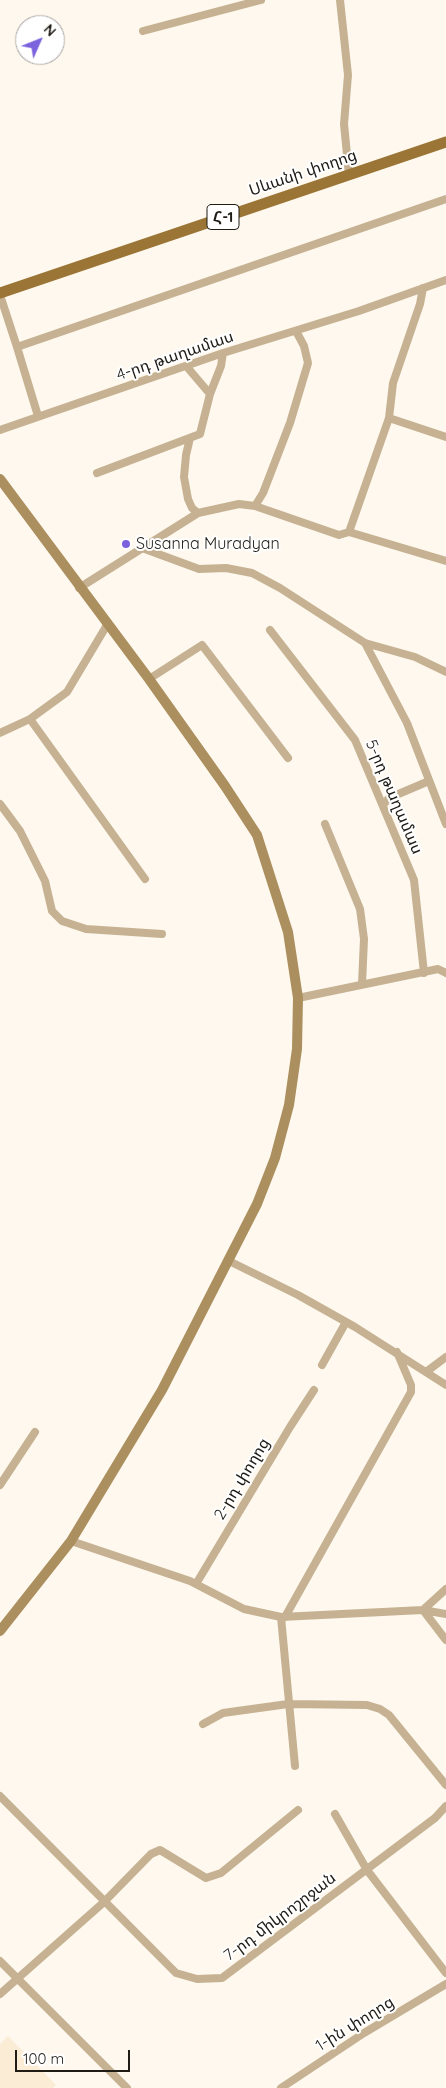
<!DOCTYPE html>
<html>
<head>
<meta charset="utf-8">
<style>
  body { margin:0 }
  #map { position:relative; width:446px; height:2088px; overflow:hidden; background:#fef8ee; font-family:Quicksand,sans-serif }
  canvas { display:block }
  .north { position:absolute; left:15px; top:15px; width:50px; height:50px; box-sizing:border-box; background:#fff; border:1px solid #a5a4a2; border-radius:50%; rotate:46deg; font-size:14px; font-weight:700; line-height:20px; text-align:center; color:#1f1c16 }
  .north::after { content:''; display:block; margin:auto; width:18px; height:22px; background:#7c63de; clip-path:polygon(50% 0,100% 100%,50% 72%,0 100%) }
  .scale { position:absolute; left:15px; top:2050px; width:115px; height:22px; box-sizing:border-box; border:2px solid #1f1c16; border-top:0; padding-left:6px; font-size:15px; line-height:18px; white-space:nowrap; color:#1f1c16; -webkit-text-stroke:4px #fff; paint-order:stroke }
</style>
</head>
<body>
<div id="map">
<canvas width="446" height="2088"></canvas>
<div class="north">N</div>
<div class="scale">100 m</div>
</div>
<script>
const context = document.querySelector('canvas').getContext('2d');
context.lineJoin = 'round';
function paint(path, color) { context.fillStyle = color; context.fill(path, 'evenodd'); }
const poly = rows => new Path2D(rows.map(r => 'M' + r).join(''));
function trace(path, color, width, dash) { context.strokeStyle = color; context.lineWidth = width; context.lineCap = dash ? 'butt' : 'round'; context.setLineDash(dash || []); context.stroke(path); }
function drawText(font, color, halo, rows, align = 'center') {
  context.font = font + ' Quicksand,"Noto Sans Armenian",sans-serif'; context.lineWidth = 4; context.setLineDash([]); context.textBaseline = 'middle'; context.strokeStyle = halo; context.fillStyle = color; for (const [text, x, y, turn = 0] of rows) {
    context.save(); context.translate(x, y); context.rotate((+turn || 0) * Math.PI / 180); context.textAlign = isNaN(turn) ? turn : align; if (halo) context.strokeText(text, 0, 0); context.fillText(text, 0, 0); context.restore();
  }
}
paint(poly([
  [8,2036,56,2085,53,2088,0,2088,0,2044]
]), '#fbecd5');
trace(poly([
  [340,0,348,75,344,124,349,175],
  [143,31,261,0],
  [0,295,17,347],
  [210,394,221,366,223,353],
  [38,416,17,347,446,199],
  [389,418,446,437],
  [0,430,223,353,359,311,446,280],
  [190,438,186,455,184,477,188,499,192,508,198,513],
  [97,473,200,434,210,394,187,367],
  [255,506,263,493,290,423,308,363,304,346,296,331],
  [349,532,446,561],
  [142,548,199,569,226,568,252,573,280,588,365,643,415,657,446,672],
  [79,588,198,513,239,504,255,506,339,535,349,532,389,418,393,383,420,304,423,288],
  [270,630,355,740,414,880,424,973],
  [365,643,407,723,446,824],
  [149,679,202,645,288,758],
  [30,719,145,879],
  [0,733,30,719,67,692,107,625],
  [0,804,20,831,45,881,52,911,62,921,86,929,162,934],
  [383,805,389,798,429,781],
  [325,824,360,909,364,939,362,984],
  [298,998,438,969,446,973],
  [229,1261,298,1295,355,1327,446,1385],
  [322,1365,346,1322],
  [426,1372,446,1357],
  [0,1485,35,1432],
  [71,1541,190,1581,244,1609,281,1617,423,1610,446,1640],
  [196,1584,290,1427,314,1390],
  [446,1589,423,1610,446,1614],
  [281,1617,295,1766],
  [285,1617,411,1392,411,1385,397,1352],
  [203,1724,223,1713,288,1704,367,1705,380,1709,389,1715,446,1785],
  [0,1796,176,1973,197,1979,222,1978,435,1818,446,1806],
  [335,1814,367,1870,446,1973],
  [0,1961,127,2088],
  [0,1994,104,1902,151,1854,160,1850,206,1878,221,1873,298,1810],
  [281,2088,364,2033,446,1984]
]), '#c6b292', 8);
trace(poly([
  [0,479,149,679,225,786,257,835,288,932,298,998,297,1049,289,1105,275,1158,257,1204,162,1390,71,1541,0,1631]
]), '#ac8f5e', 10);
trace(poly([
  [0,293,446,142]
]), '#9a7535', 11);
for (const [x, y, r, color] of [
  [126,544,5,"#7c63de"]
]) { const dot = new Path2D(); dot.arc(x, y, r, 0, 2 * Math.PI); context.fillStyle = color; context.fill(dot); trace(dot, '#fff', 2); }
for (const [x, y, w] of [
  [223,217,32]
]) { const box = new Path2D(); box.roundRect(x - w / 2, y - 12.5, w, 25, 4); context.fillStyle = '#fff'; context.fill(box); trace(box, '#1f1c16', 1); }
drawText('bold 15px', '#1f1c16', null, [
  ["Հ-1",223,217]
]);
drawText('16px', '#1f1c16', '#fff', [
  ["Սևանի փողոց",303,173,-19],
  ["4-րդ թաղամաս",175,356,-19],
  ["5-րդ թաղամաս",394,797,67],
  ["2-րդ փողոց",242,1479,-59],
  ["7-րդ միկրոշրջան",280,1917,-37],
  ["1-ին փողոց",355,2024,-32]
]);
drawText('16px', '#1f1c16', '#fff', [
  ["Susanna Muradyan",136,544]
], 'left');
</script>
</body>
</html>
